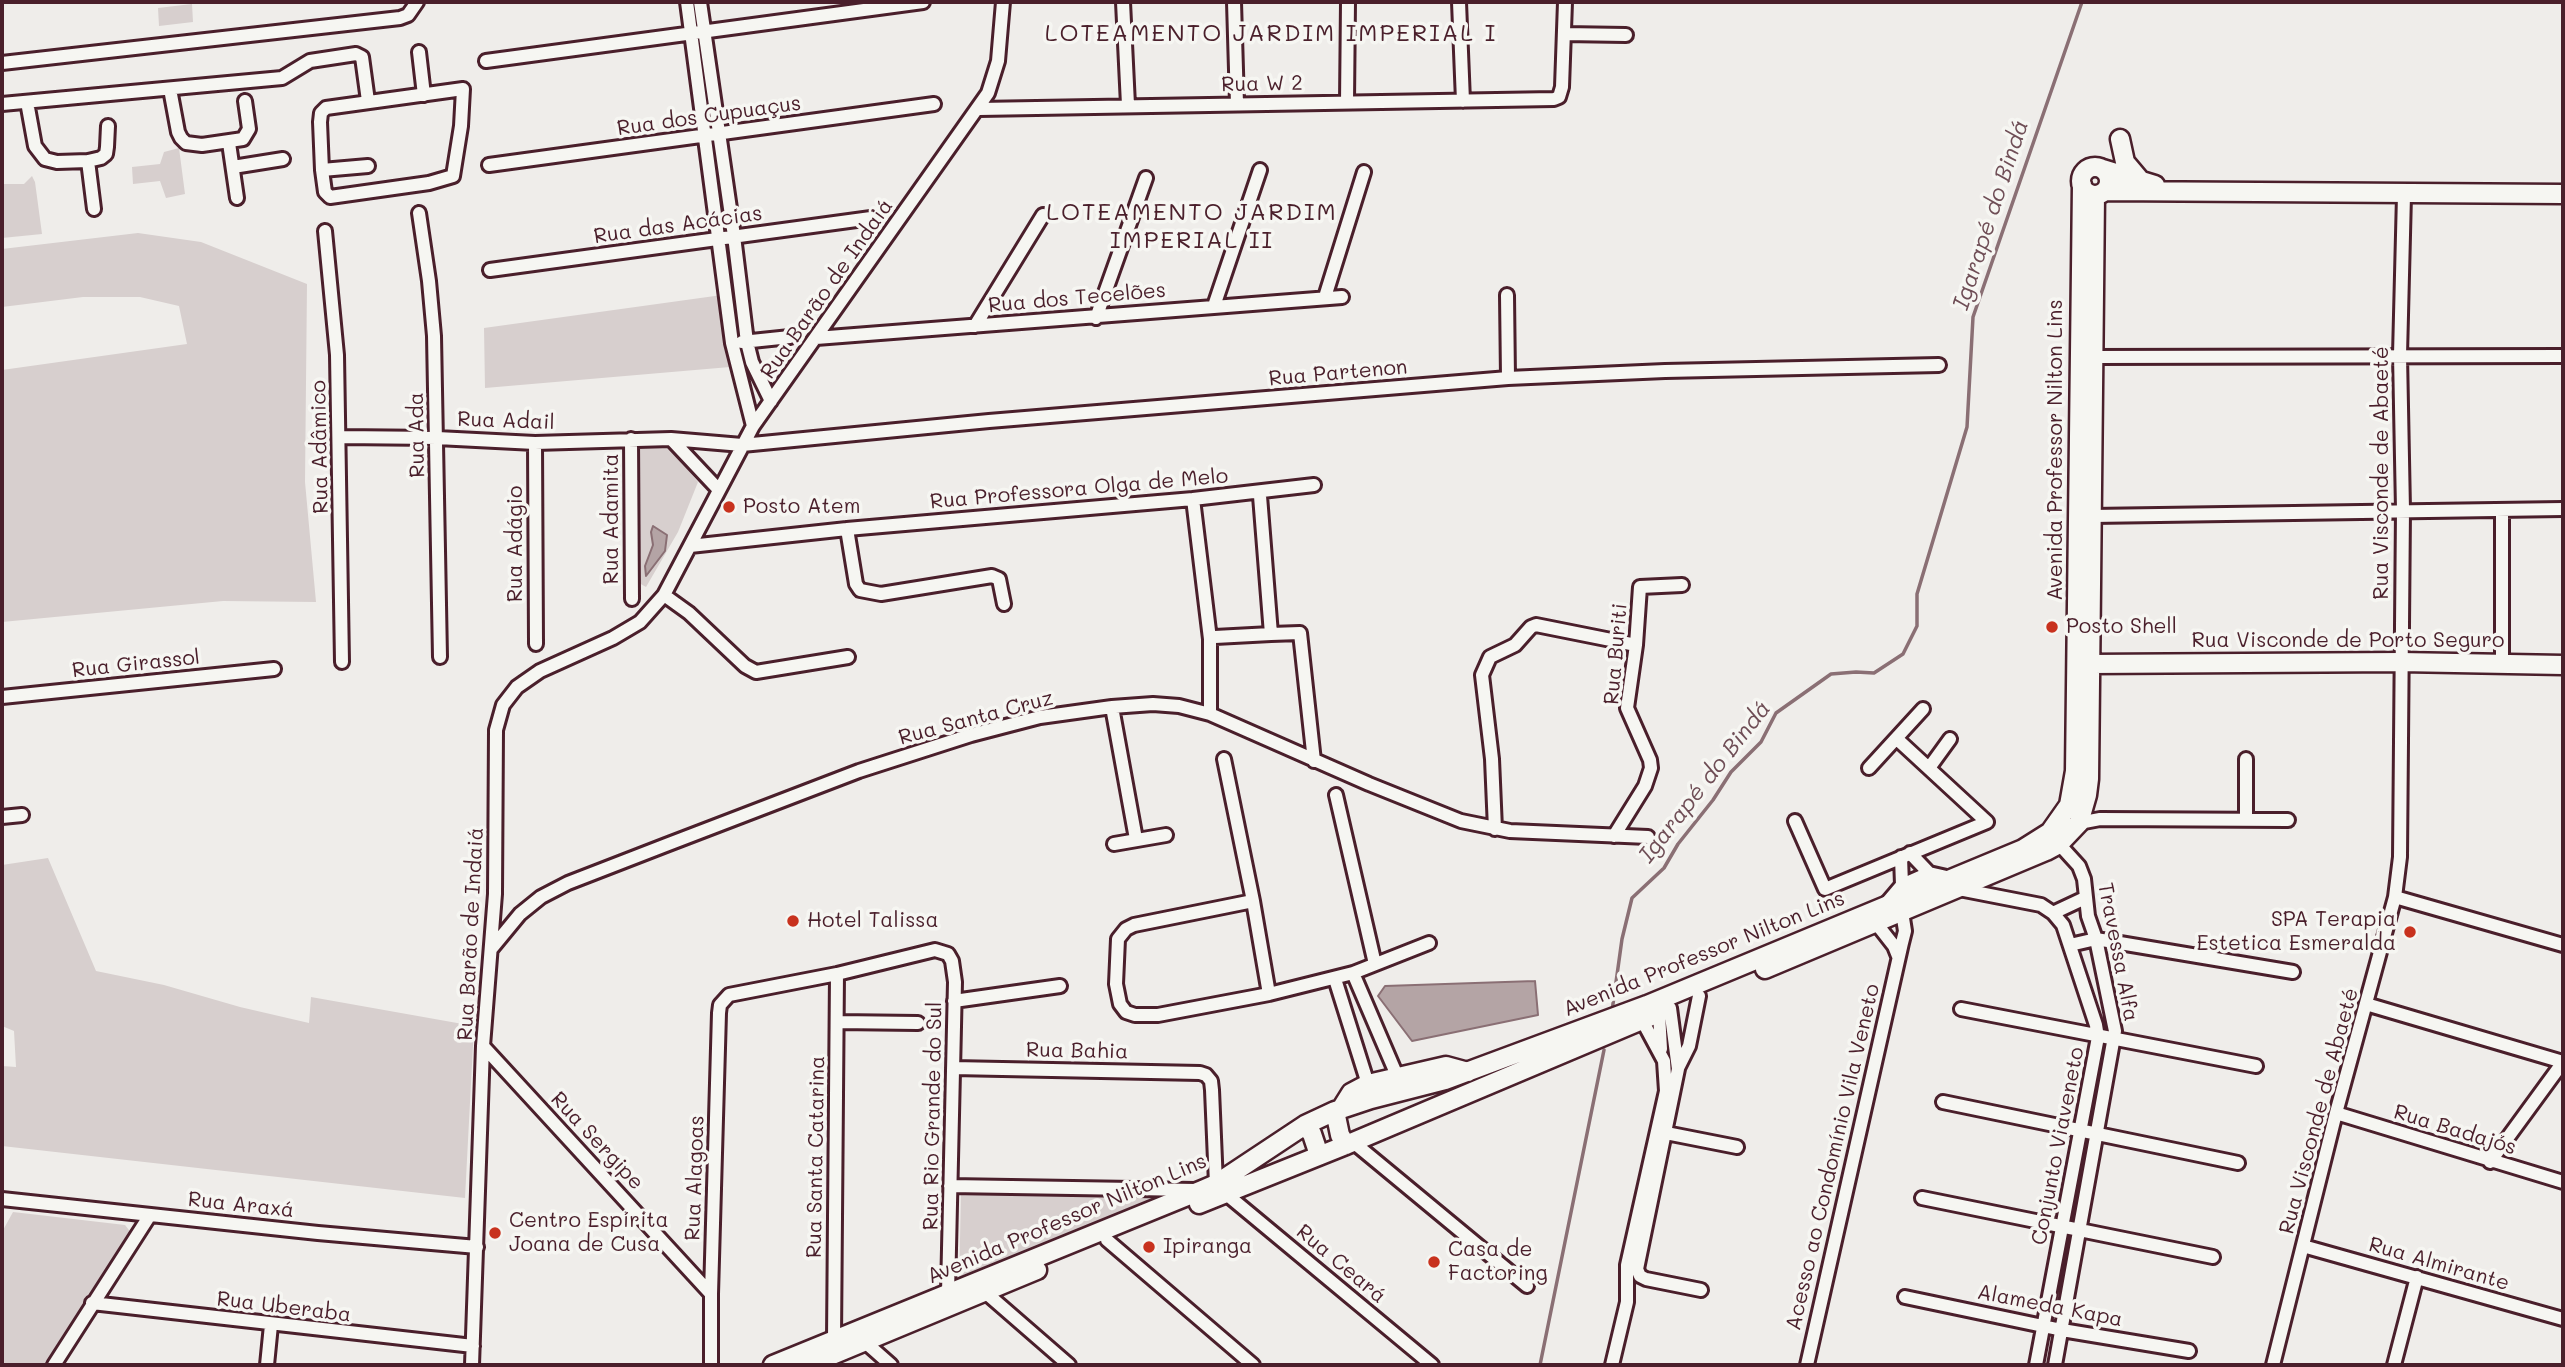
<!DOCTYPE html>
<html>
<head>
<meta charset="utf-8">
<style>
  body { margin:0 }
  #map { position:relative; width:2565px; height:1367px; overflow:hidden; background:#efedea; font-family:Mali,sans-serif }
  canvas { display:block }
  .frame { position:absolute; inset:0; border:4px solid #4a1f2b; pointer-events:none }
</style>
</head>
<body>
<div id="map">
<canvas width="2565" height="1367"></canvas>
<div class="frame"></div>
</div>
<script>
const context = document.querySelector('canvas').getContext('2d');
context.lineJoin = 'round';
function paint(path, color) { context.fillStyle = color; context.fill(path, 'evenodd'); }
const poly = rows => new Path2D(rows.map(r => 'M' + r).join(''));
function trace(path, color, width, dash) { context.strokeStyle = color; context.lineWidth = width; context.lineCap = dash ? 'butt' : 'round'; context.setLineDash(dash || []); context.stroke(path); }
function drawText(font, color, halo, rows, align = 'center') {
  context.font = font + ' Mali,sans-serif'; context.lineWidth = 7; context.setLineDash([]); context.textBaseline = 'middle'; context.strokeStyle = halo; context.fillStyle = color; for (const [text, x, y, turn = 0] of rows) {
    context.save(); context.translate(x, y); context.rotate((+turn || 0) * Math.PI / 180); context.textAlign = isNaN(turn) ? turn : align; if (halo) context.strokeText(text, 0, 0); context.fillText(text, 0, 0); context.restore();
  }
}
paint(poly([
  [192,4,193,22,159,26,158,8],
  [179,148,185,194,166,198,160,181,133,184,132,167,160,164,164,152],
  [32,176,35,182,42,234,2,238,2,184,24,184],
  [138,233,201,242,307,284,305,482,316,602,223,601,2,622,2,370,187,344,179,306,140,297,83,297,2,307,2,249],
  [722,295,730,367,485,388,484,328],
  [666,444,698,482,678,532,646,587,639,583,638,445],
  [48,858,96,971,164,985,240,1007,309,1023,311,997,474,1026,465,1198,2,1146,2,1066,16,1067,14,1031,2,1026,2,865],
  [1195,1191,959,1287,961,1192],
  [13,1212,125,1225,132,1234,54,1365,2,1365,2,1232]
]), '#d7cfce');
const water = poly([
  [653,526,667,535,665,551,646,576,645,566,653,545,651,532,653,526],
  [1535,981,1538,1015,1412,1041,1378,996,1385,986,1535,981]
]);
paint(water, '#b4a4a5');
trace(water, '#8a6f74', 2);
trace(poly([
  [1612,1011,1622,939,1632,898,1664,868,1678,844,1713,800,1731,772,1761,742,1776,713,1831,674,1856,672,1874,673,1903,654,1917,626,1917,594,1967,427,1973,317,2082,2],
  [1540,1365,1604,1050]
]), '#8a6f74', 3.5);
const street = poly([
  [687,2,732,343,753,426],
  [700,2,734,236,747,342,752,362,771,401],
  [1123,2,1128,105],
  [1234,2,1237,104],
  [1459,2,1463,101],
  [1564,34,1626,35],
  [419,52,424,95],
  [486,61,923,2],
  [2,63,400,18,408,15,417,2],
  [170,89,178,132,181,138,186,143,202,145,243,139,249,129,245,101],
  [27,102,35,146,45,159,57,162,88,161,101,158,106,154,107,147,108,126],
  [1347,102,1348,2],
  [2,104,282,78,310,61,356,54,362,57,368,101],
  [979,109,1554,99,1559,97,1562,87,1565,2],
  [229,143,237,198],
  [88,161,94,209],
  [489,165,934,104],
  [233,167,283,159],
  [322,170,325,192,330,197,429,183,453,176,461,126,463,89,326,108,321,113,320,122,322,170,368,166],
  [419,213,429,281,434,336,440,657],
  [325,231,337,355,342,662],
  [490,270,871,218],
  [1507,295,1508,378],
  [1325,297,1364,172],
  [1214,306,1260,170],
  [1096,318,1146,178],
  [975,326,1043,215],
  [816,338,1342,297],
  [742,342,790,337],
  [2093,357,2563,356],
  [340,437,437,438,535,443,671,439,742,445,989,421,1508,378,1665,371,1939,365],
  [631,439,632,599],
  [671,439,718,489],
  [535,443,536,644],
  [1260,496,1271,634,1300,633,1314,761],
  [1193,499,1210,639,1210,714],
  [2092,516,2563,509],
  [847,529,856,584,860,590,881,594,992,576,999,579,1004,604],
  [690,546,847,529,1193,499,1314,485],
  [664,595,689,613,745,666,756,672,848,657],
  [1215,637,1271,634],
  [2502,665,2502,510],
  [2,697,274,669],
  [1112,707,1136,839],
  [1224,759,1253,901,1269,994],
  [2246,759,2246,819],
  [1869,768,1923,709],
  [1929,768,1950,739],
  [1336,795,1375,964],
  [2,817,22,815],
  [1795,821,1825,889,1987,822,1897,739],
  [2079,823,2100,819,2288,820],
  [1495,829,1492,759,1482,675,1490,657,1515,645,1531,627,1536,625,1636,645],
  [1614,836,1645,786,1651,768,1650,760,1627,708,1636,645,1640,587,1682,585],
  [1114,844,1166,835],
  [1910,853,1929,873,1951,878],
  [1902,885,1929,873],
  [1959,889,2041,905,2053,913,2063,925,2096,1025,2098,1037,2036,1365],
  [2395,897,2563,945],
  [1253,901,1134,925,1126,929,1118,939,1116,984,1120,1004,1126,1012,1135,1015,1158,1015,1269,994,1353,973,1429,943],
  [1885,905,1902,885,1901,857],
  [2053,913,2085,898],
  [1876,923,1894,946,1898,956],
  [2070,945,2096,939,2293,972],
  [492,948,520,914,541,897,568,883,666,845,859,771,971,735,1040,717,1112,707,1153,704,1179,706,1210,714,1369,784,1461,821,1510,831,1648,837],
  [1353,973,1398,1078],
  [1335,979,1368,1084],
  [954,1001,1060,986],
  [2366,1004,2563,1062],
  [1670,1008,1678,1069,1637,1269,1640,1276,1646,1279,1701,1290],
  [1961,1009,2256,1066],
  [1659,1013,1661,1049],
  [837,1022,918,1023],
  [483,1046,711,1294],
  [953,1068,1200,1073,1206,1075,1211,1081,1212,1090,1216,1184],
  [1678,1068,1689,1046,1699,996],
  [1943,1102,2238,1163],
  [2336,1113,2563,1182],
  [1666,1133,1737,1147],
  [1353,1142,1527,1286],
  [2490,1162,2563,1062],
  [950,1186,1195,1190],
  [1225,1193,1432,1365],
  [1922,1198,2213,1257],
  [2,1199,318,1233,477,1247],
  [1107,1240,1253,1365],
  [2303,1246,2563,1319],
  [985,1292,1069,1365],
  [1905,1297,2062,1330,2189,1351],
  [92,1303,473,1346],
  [834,1340,837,974],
  [865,1342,891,1365],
  [54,1365,150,1215],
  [267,1365,271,1325],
  [472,1365,483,1046,495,894,496,730,503,705,517,687,540,671,613,638,640,622,664,595,753,426,988,93,998,61,1003,2],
  [711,1365,711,1294,719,1013,720,1005,729,995,837,974,935,950,948,954,952,961,955,982,948,1293],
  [1612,1365,1627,1302,1627,1265,1666,1091,1664,1061,1642,1020],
  [1807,1365,1902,943,1905,931,1902,912],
  [2055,1365,2115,1031,2096,939,2088,916,2084,879,2079,866,2059,844],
  [2273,1365,2336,1113,2395,897,2400,857,2403,510,2400,355,2404,195],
  [2394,1365,2417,1277]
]);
const secondary = poly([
  [2120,139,2125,162,2141,181],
  '2081 181a14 14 0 1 1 28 0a14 14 0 1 1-28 0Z',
  [2103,169,2155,185],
  [2105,191,2563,194],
  [2091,664,2401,662,2563,665],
  [1765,969,2046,851,2059,844,2079,823,2087,795,2089,779,2095,195],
  [1341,1109,1351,1093,1368,1084,1446,1066,1468,1072],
  [1335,1111,1340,1135,1346,1145],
  [1305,1125,1312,1134,1319,1155],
  [1199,1204,1346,1145,1661,1012],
  [773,1365,1202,1190,1216,1184,1305,1125,1335,1111,1371,1099,1445,1080,1647,1005,2023,849,2050,832,2069,805,2075,771,2082,185],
  [808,1365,1037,1270]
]);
trace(street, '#4a1f2b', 18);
trace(secondary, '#4a1f2b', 23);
trace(street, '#f6f6f2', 12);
trace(secondary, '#f6f6f2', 18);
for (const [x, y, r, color] of [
  [729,507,7,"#c8321e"],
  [2052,627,7,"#c8321e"],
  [793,921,7,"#c8321e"],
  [2410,932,7,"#c8321e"],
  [495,1233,7,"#c8321e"],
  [1149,1247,7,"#c8321e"],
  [1434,1262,7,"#c8321e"]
]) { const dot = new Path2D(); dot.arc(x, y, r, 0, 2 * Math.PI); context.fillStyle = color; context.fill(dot); trace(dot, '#f6f6f2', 2.5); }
drawText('21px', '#4a1f2b', '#f6f6f2', [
  ["Rua W 2",1262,84,-1],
  ["Rua dos Cupuaçus",709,116,-8],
  ["Rua das Acácias",678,225,-8],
  ["Rua Barão de Indaiá",827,289,-55],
  ["Rua dos Tecelões",1077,298,-5],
  ["Rua Partenon",1338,373,-5],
  ["Rua Adail",506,421,2],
  ["Rua Ada",417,435,-91],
  ["Rua Adâmico",320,447,-91],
  ["Avenida Professor Nilton Lins",2056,450,-90],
  ["Rua Visconde de Abaeté",2382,473,-90],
  ["Rua Professora Olga de Melo",1079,489,-5],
  ["Rua Adamita",612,519,-90],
  ["Rua Adágio",516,544,-90],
  ["Rua Visconde de Porto Seguro",2348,641],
  ["Rua Buriti",1616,654,-85],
  ["Rua Girassol",136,664,-6],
  ["Rua Santa Cruz",976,718,-15],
  ["Rua Barão de Indaiá",471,934,-87],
  ["Travessa Alfa",2118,952,79],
  ["Avenida Professor Nilton Lins",1704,954,-22],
  ["Rua Bahia",1077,1051,1],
  ["Rua Visconde de Abaeté",2319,1111,-75],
  ["Rua Rio Grande do Sul",933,1116,-89],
  ["Rua Badajós",2455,1130,17],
  ["Rua Sergipe",597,1141,47],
  ["Conjunto Viaveneto",2058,1146,-79],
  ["Rua Santa Catarina",816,1157,-89],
  ["Acesso ao Condomínio Vila Veneto",1833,1157,-77],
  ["Rua Alagoas",695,1178,-88],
  ["Rua Araxá",241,1205,6],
  ["Avenida Professor Nilton Lins",1067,1219,-23],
  ["Rua Ceará",1341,1264,40],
  ["Rua Almirante",2439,1264,16],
  ["Alameda Kapa",2050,1306,11],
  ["Rua Uberaba",284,1307,7]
]);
drawText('21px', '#4a1f2b', '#f6f6f2', [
  ["Posto Atem",743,507],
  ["Posto Shell",2066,627],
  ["SPA Terapia",2396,920,"right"],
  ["Estetica Esmeralda",2396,944,"right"],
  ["Hotel Talissa",807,921],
  ["Centro Espírita",509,1221],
  ["Joana de Cusa",509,1245],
  ["Ipiranga",1163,1247],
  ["Casa de",1448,1250],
  ["Factoring",1448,1274]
], 'left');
drawText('italic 23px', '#6f4e56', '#f6f6f2', [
  ["Igarapé do Bindá",1991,215,-72],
  ["Igarapé do Bindá",1705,782,-52]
]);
context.letterSpacing = '2px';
drawText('24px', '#4a1f2b', '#f6f6f2', [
  ["LOTEAMENTO JARDIM IMPERIAL I",1271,34],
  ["LOTEAMENTO JARDIM",1192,213],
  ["IMPERIAL II",1192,241]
]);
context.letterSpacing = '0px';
</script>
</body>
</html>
